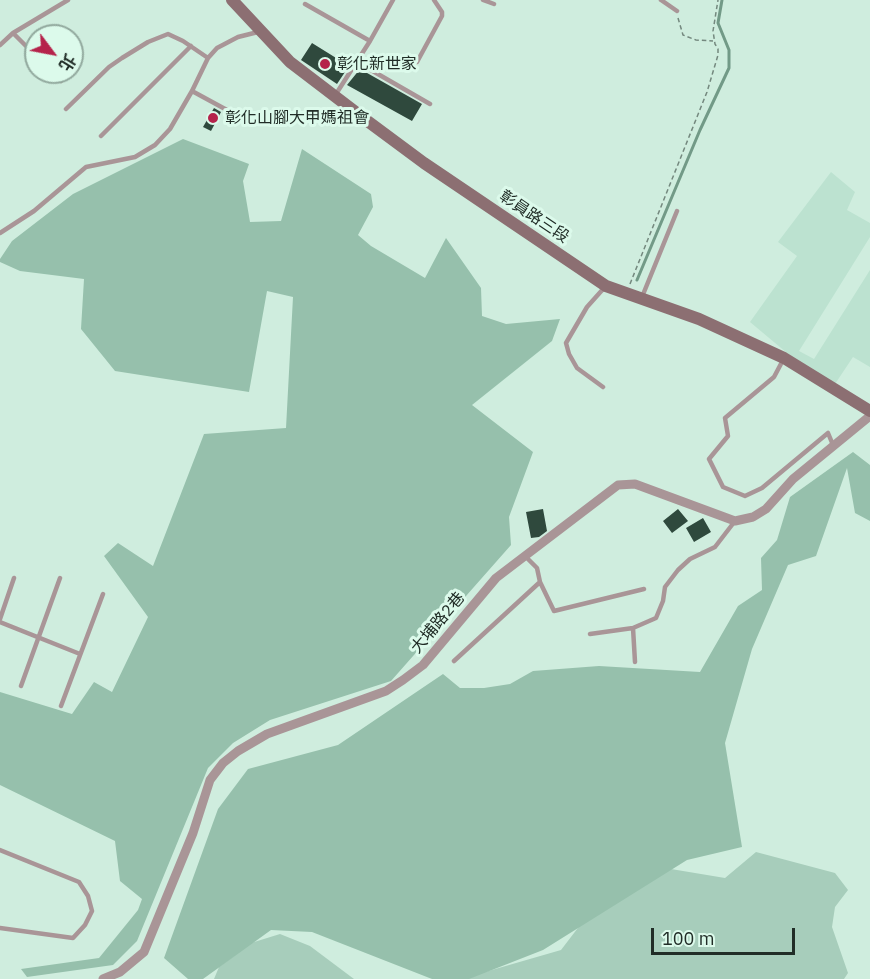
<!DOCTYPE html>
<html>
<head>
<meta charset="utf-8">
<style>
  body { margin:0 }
  #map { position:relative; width:870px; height:979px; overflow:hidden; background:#cfedde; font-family:"IBM Plex Sans","Noto Sans TC",sans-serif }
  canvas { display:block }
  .north { position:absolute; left:24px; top:24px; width:60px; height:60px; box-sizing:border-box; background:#dcfaeb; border:2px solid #91a89d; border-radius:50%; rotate:122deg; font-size:16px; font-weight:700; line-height:24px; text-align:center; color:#212d27 }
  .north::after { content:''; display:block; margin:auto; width:21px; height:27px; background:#b5234b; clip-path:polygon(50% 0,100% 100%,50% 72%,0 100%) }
  .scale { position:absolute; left:651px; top:928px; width:144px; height:27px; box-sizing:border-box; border:3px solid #212d27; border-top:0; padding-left:8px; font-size:18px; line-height:21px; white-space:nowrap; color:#212d27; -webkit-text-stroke:4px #dcfaeb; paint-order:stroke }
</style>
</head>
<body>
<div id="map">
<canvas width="870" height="979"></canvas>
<div class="north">北</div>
<div class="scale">100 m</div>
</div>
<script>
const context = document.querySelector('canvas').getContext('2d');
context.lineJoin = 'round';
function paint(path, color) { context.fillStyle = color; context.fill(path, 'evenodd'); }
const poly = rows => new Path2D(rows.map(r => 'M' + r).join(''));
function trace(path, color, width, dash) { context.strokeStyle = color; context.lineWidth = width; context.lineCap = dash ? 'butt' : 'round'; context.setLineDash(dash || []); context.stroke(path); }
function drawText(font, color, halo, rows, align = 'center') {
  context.font = font + ' "IBM Plex Sans","Noto Sans TC",sans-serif'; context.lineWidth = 6; context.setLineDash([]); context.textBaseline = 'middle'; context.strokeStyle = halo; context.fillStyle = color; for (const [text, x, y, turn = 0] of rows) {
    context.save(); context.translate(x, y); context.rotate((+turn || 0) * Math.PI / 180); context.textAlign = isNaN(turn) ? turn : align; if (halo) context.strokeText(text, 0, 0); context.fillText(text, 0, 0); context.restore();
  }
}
paint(poly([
  [831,172,855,192,847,210,870,223,870,237,799,351,814,359,870,270,870,367,853,357,835,384,793,358,750,322,797,256,778,242]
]), '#bce2d0');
paint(poly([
  [756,852,835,873,848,890,835,907,832,927,848,973,844,979,438,979,478,974,561,950,610,886,665,868,725,878],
  [280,934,310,946,354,979,214,979,219,967,251,943]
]), '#a7cdbb');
paint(poly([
  [183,139,249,164,243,181,250,222,281,221,302,149,371,194,373,207,358,235,371,246,425,278,446,238,481,288,482,316,506,324,560,319,552,341,472,405,533,452,509,517,511,545,391,681,270,720,233,743,208,768,137,941,113,965,27,977,21,969,99,958,138,910,142,899,120,881,115,841,0,785,0,692,72,714,94,682,112,692,148,617,104,556,118,543,153,566,204,434,286,428,293,297,267,291,249,392,115,371,81,329,84,279,20,271,0,262,0,259,12,241,73,194],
  [853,452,870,465,870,521,855,513,847,468,816,556,788,565,752,649,725,743,742,847,687,860,543,950,469,979,432,979,312,932,271,930,203,979,188,979,164,958,218,809,248,769,338,745,443,674,460,688,484,688,510,684,533,671,599,666,700,672,738,606,762,590,761,558,777,540,790,497]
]), '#96c0ac');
trace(poly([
  [637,280,700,130,729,68,729,50,718,23,722,0]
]), '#729a87', 3);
paint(poly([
  [312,43,349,66,337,84,301,60],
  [360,69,422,104,412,121,347,85],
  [214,108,221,112,211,131,203,127],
  [543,509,547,531,539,537,531,538,526,512],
  [678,509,688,521,672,533,663,521],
  [703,518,711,532,694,542,686,528]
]), '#2f493d');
trace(poly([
  [678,18,683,35,696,40,713,41],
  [630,284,707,92,718,55,718,49,715,44,713,31,718,0]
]), '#74887e', 1.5, [4.5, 3]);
trace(poly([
  [483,0,494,4],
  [661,0,677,11],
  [305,4,370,41],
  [13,33,36,56],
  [0,45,13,33,68,0],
  [357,62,430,104],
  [417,62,442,16,442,12,434,0],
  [52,72,61,81],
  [192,91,249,122],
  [336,94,370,41,393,0],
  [66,109,109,67,122,58,148,42,168,34,183,41,208,58],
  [101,136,191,46],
  [0,233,34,211,86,167,135,157,155,145,170,129,192,91,208,58,217,48,238,37,258,32],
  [642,297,677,211],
  [783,360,774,377,725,418,728,436,709,459,723,487,745,496,762,488,828,433,833,445],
  [603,387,577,368,569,354,566,343,587,307,604,288],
  [526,557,537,568,540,582,554,611,644,589],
  [0,619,14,578],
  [0,622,80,654],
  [633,628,635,662],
  [590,634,633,628,656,618,663,601,665,587,678,570,690,559,715,547,735,521],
  [454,661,540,582],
  [21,686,60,578],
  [61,706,103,594],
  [0,850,79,882,88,896,92,911,85,925,73,938,0,928]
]), '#a99597', 4.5);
trace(poly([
  [103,979,120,972,144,952,193,833,210,780,223,763,238,751,267,734,386,691,403,680,423,665,496,578,618,485,635,484,735,521,753,517,766,509,793,479,870,416]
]), '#a99597', 9);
trace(poly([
  [232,0,290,62,366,120,424,163,606,286,699,319,784,358,870,411]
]), '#8c6f72', 12);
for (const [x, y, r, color] of [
  [325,64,6,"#b5234b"],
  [213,118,6,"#b5234b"]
]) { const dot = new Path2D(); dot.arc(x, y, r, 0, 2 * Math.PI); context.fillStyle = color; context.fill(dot); trace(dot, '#dcfaeb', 2); }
drawText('16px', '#212d27', '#dcfaeb', [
  ["彰化新世家",337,64],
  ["彰化山腳大甲媽祖會",225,118]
], 'left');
drawText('16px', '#212d27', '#dcfaeb', [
  ["彰員路三段",534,217,34],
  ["大埔路2巷",438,623,-50]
]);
</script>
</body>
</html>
